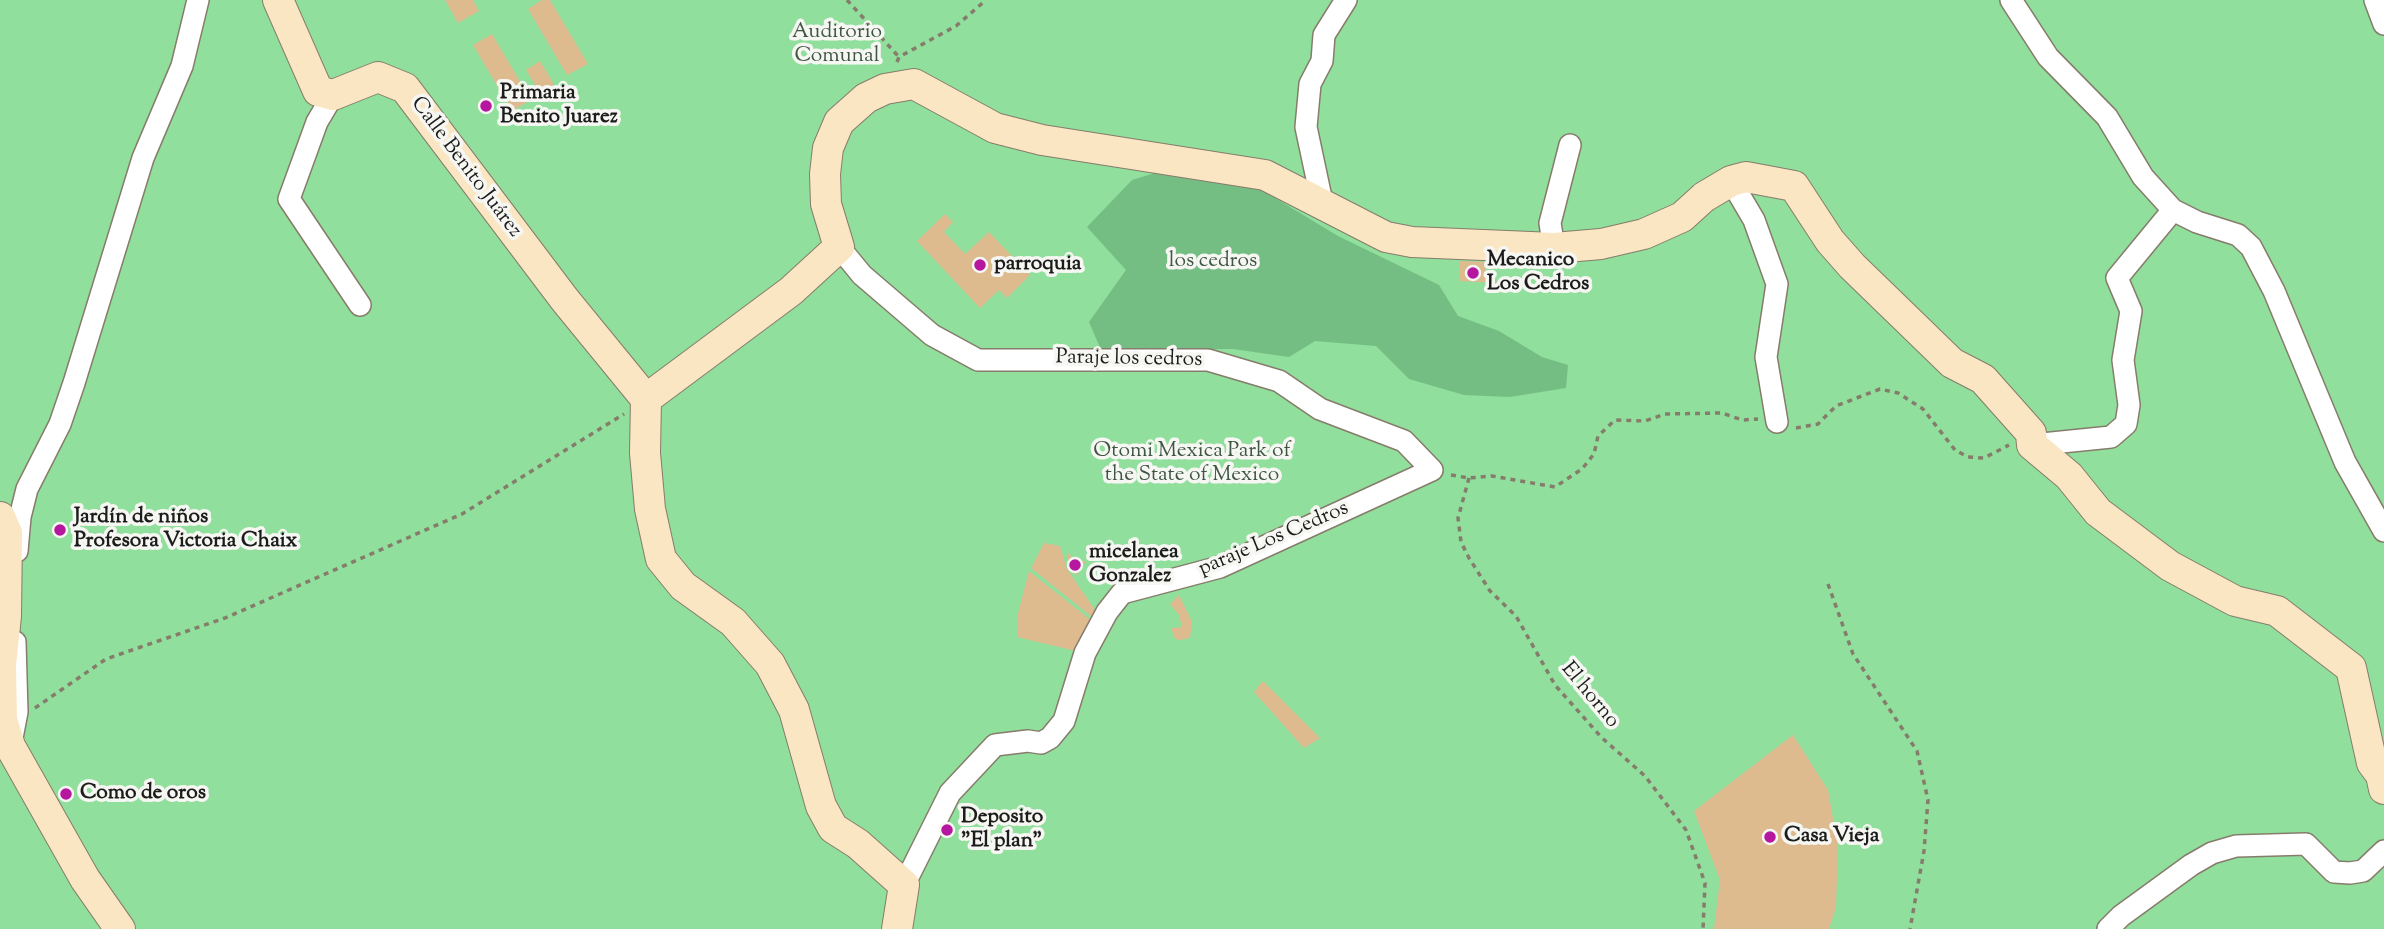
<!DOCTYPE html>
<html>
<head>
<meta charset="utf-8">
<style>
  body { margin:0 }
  canvas { display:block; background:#efdcba }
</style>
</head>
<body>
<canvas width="2384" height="929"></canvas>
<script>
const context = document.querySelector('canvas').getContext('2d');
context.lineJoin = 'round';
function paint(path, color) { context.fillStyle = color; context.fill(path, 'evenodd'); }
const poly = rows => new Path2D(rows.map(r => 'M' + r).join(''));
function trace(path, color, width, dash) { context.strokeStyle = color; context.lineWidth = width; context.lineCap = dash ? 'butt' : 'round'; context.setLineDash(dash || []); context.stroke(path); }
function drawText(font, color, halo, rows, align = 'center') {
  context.font = font + ' "Sorts Mill Goudy",serif'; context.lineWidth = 7; context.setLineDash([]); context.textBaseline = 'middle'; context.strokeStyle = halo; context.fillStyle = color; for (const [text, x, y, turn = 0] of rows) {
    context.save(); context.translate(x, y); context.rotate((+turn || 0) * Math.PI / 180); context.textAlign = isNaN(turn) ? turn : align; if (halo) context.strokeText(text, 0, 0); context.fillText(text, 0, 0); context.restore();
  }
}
paint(poly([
  [0,0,2384,0,2384,929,0,929]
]), '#90df9d');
paint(poly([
  [1168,169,1227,169,1338,236,1439,285,1458,316,1499,331,1542,357,1568,365,1566,388,1510,397,1464,395,1409,379,1376,346,1315,341,1289,357,1233,349,1101,350,1089,322,1126,270,1087,227,1132,180]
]), '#74be84');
paint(poly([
  [445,0,473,0,479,11,458,23],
  [542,0,550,0,588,64,567,75,528,9],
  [492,34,531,100,512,111,473,45],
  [540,61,554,84,540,93,526,70],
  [945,214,953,222,944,232,965,254,989,232,1030,275,1007,298,999,290,980,308,917,241],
  [1459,261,1485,262,1485,269,1497,283,1459,281],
  [1044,543,1060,546,1067,569,1097,613,1092,617,1031,568],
  [1068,553,1076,561,1086,561,1077,575,1067,569],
  [1029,571,1092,621,1080,652,1017,637,1017,617],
  [1179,595,1192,622,1190,638,1180,640,1175,639,1171,628,1182,627,1179,615,1170,604],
  [1263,681,1320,738,1304,748,1254,692],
  [1793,735,1828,790,1838,846,1836,907,1829,929,1714,929,1720,880,1694,811]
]), '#ddbb8f');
const street = poly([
  [2011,0,2048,57,2107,117,2143,177,2173,210,2197,222,2238,235,2251,247,2274,291,2345,462,2384,531],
  [2375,0,2384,24],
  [333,95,317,122,289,199,360,305],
  [1731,181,1754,220,1777,284,1766,357,1777,422],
  [1323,207,1306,127,1310,84,1322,61,1324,35,1346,0],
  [839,247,862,275,932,335,978,360,1208,360,1279,381,1320,409,1404,441,1432,470,1220,567,1122,593,1107,612,1085,653,1064,721,1050,738,1041,743,1028,741,995,745,950,793,904,885],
  [1554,248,1550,223,1570,145],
  [2032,445,2111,437,2126,424,2129,405,2123,360,2131,311,2117,278,2173,210],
  [17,551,20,517,27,489,60,424,74,383,143,158,182,66,198,0],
  [11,743,17,712,15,642],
  [2108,929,2121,916,2191,865,2212,853,2236,846,2306,844,2334,872,2350,873,2363,871,2384,851]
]);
const secondary = poly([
  [278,0,318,91,333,95,378,77,405,88,565,300,646,399],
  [0,517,7,533,6,616,1,665,2,720,10,746,85,879,120,929],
  [897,929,904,885,858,844,833,828,821,806,794,710,770,664,733,622,683,586,661,559,650,509,645,453,646,399,791,291,839,247,826,204,825,174,828,148,839,122,866,98,885,89,914,84,995,128,1042,140,1265,175,1386,237,1412,242,1554,248,1601,244,1644,234,1682,217,1704,197,1731,181,1746,177,1794,186,1830,241,1852,266,1952,363,1983,379,2031,433,2032,445,2069,476,2098,512,2170,566,2235,601,2277,611,2351,668,2372,763,2381,775,2384,789]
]);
trace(street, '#867c6b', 24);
trace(secondary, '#867c6b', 32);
trace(poly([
  [847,0,899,57],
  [897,62,899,57,956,26,986,0],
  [1796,428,1818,424,1836,406,1880,389,1898,393,1923,409,1955,450,1968,457,1984,458,2009,445],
  [1451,475,1469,478,1492,476,1555,487,1582,469,1594,454,1598,436,1615,420,1645,421,1665,414,1722,413,1742,420,1758,419],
  [1469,478,1458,518,1461,542,1469,558,1490,591,1516,616,1555,685,1601,737,1645,776,1686,830,1705,883,1703,929],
  [1828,584,1853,654,1917,751,1928,800,1924,851,1910,929],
  [35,708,106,659,225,618,462,514,624,414]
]), '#867c6b', 3.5, [5, 5]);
trace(street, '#fff', 21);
trace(secondary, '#fbe6c3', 30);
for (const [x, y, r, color] of [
  [486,106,7,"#b5179e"],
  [980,265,7,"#b5179e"],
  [1473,273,7,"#b5179e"],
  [60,530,7,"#b5179e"],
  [1075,565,7,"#b5179e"],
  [66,794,7,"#b5179e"],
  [947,830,7,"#b5179e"],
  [1770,837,7,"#b5179e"]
]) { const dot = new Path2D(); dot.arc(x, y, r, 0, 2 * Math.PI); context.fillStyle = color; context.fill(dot); trace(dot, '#f6f6f2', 2.5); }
drawText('21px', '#3f5643', '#f6f6f2', [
  ["Auditorio",837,33],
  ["Comunal",837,57],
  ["los cedros",1213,262],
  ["Otomi Mexica Park of",1192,452],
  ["the State of Mexico",1192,476]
]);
drawText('bold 21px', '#1c1c1c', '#f6f6f2', [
  ["Primaria",500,94],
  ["Benito Juarez",500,118],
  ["Mecanico",1487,261],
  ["Los Cedros",1487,285],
  ["parroquia",994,265],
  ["Jardín de niños",74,518],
  ["Profesora Victoria Chaix",74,542],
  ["micelanea",1089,553],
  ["Gonzalez",1089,577],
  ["Como de oros",80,794],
  ["Deposito",961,818],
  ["\"El plan\"",961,842],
  ["Casa Vieja",1784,837]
], 'left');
drawText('21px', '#1c1c1c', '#f6f6f2', [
  ["Calle Benito Juárez",465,168,53],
  ["Paraje los cedros",1129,360,1],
  ["paraje Los Cedros",1274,540,-23],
  ["El horno",1589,696,50]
]);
</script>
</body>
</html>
